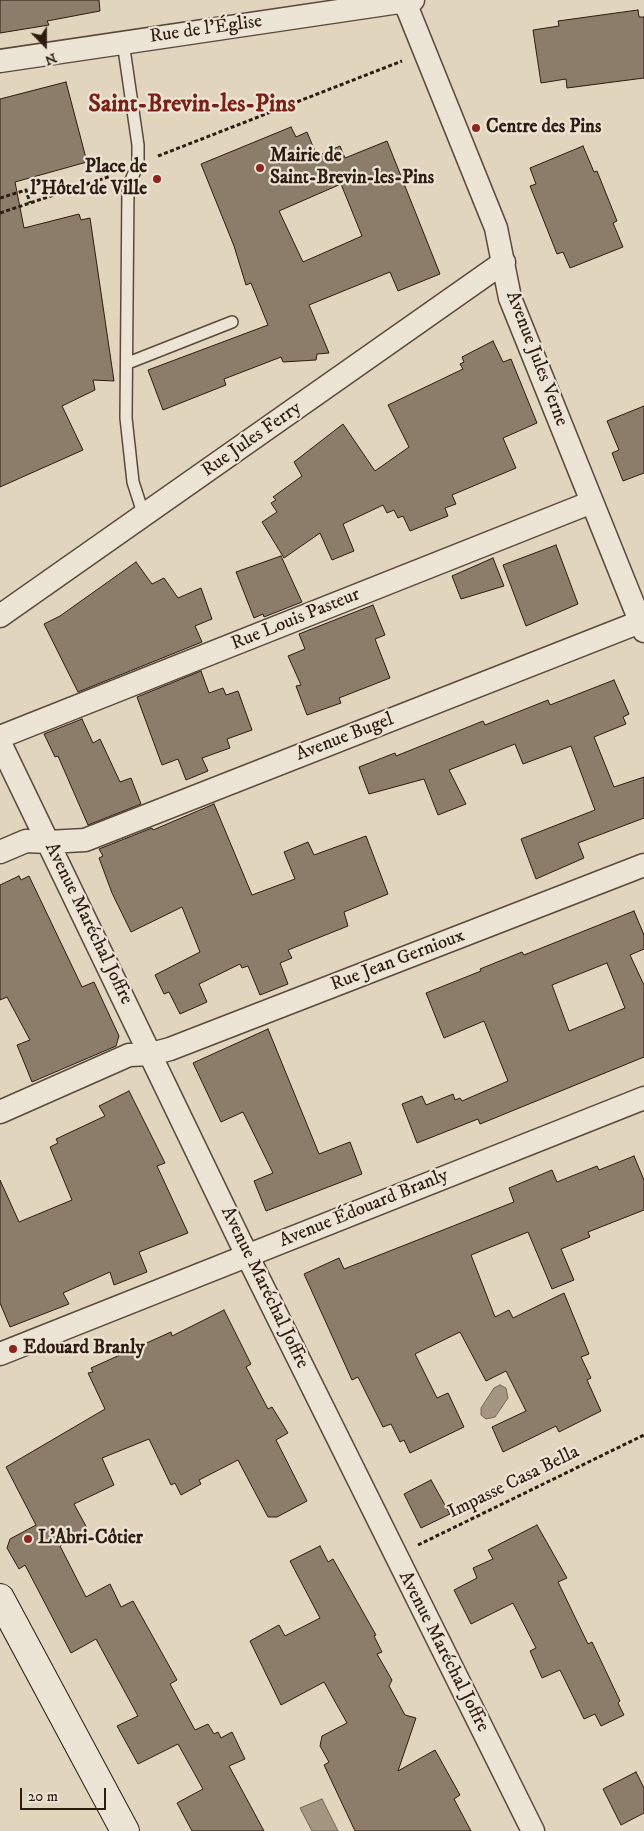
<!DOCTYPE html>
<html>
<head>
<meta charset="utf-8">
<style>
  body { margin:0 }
  #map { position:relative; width:644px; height:1831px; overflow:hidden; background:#e2d5bd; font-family:"IM FELL DW Pica",serif }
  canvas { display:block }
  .north { position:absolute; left:20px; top:20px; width:50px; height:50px; -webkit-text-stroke:4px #ece4d4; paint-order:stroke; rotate:158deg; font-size:14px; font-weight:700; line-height:20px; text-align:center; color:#2e1c11 }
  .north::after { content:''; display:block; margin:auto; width:18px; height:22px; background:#2e1c11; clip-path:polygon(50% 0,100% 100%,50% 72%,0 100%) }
  .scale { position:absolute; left:20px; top:1788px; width:86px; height:22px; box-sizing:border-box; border:2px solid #2e1c11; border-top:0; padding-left:6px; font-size:15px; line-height:18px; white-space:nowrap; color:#2e1c11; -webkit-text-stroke:4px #ece4d4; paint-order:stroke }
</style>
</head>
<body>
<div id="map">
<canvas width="644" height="1831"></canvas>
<div class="north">N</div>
<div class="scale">20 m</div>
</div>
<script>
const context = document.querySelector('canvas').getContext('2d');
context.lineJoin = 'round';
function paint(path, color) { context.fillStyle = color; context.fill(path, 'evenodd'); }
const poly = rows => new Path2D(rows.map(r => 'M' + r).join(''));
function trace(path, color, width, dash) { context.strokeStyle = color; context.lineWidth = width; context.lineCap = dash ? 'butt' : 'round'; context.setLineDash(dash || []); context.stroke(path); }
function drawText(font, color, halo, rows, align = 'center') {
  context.font = font + ' "IM FELL DW Pica",serif'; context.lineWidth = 4.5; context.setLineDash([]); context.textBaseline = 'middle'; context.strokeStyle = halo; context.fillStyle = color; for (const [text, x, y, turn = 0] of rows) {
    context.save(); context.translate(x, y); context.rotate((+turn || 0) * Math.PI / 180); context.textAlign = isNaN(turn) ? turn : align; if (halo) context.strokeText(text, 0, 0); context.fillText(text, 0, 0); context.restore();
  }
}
const water = poly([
  [500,1385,506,1388,508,1398,495,1417,486,1419,481,1415,481,1408,494,1388,500,1385],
  [322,1799,338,1831,312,1831,300,1808,322,1799]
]);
paint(water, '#a59683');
trace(water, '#756555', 1);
const building = poly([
  [0,0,99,0,100,11,47,21,49,25,0,33,0,0],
  [638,10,639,17,644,17,644,78,567,88,566,79,541,83,533,30,559,26,558,21,638,10],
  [66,82,87,162,15,182,24,228,79,214,81,220,90,218,114,381,93,380,95,390,62,406,83,450,0,487,0,99,66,82],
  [291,127,296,137,307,132,317,156,340,146,345,158,387,141,440,274,398,291,390,272,309,305,329,353,317,354,316,360,283,362,281,357,224,379,226,385,163,410,148,370,268,325,251,283,246,285,234,246,201,164,291,127],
  [341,184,362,236,303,262,279,211,341,184],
  [583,146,594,172,597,171,617,221,613,223,623,247,570,268,563,252,557,254,530,186,536,184,530,168,583,146],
  [493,341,503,362,511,359,537,423,503,438,516,468,452,495,456,504,445,508,448,516,410,531,403,516,398,518,394,510,387,513,383,505,343,524,354,551,332,560,320,533,284,558,262,522,277,512,271,503,276,500,273,497,302,476,294,462,343,424,375,471,409,447,388,405,463,369,460,364,464,362,462,357,493,341],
  [644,406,644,473,623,481,612,453,619,450,607,421,644,406],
  [556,545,578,604,526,626,503,565,556,545],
  [281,556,302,602,264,617,263,614,254,618,236,572,281,556],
  [493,558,504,586,461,599,452,576,493,558],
  [136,562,152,584,164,578,178,598,201,588,212,619,195,626,202,642,78,692,44,624,60,616,136,562],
  [373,605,385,635,375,639,390,678,339,698,341,703,307,715,296,686,301,685,288,656,305,649,299,634,373,605],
  [201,671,209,693,223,688,226,695,238,691,252,730,227,739,230,748,202,758,208,771,186,780,178,759,162,765,137,697,201,671],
  [614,680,629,714,623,717,626,724,594,737,614,787,644,777,644,818,578,843,584,858,536,879,521,839,595,810,571,746,523,764,515,744,449,770,466,804,438,815,424,779,369,794,359,767,395,753,396,756,483,721,485,725,548,700,550,705,614,680],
  [82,719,93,743,100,739,120,782,131,778,141,804,88,825,58,756,55,757,44,734,82,719],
  [214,804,252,895,295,879,284,852,308,842,314,855,366,836,388,894,344,912,348,926,288,950,292,958,280,963,288,984,260,995,248,966,242,968,240,964,199,984,207,1002,180,1014,169,992,164,994,155,975,200,952,182,907,131,932,112,893,99,858,103,856,99,849,152,828,153,830,214,804],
  [19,876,21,880,29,876,82,987,94,982,119,1036,116,1046,32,1082,17,1045,30,1040,7,997,0,1000,0,885,19,876],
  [634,911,644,935,644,949,630,955,644,985,644,1057,480,1124,478,1119,417,1143,402,1104,422,1096,426,1105,453,1094,455,1100,460,1098,462,1101,508,1081,484,1021,444,1038,426,993,481,971,480,969,522,952,524,955,634,911],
  [607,963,625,1008,569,1031,552,985,607,963],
  [268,1029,319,1154,350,1142,362,1174,266,1211,254,1181,273,1173,243,1112,221,1122,193,1063,268,1029],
  [129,1091,165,1163,157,1166,188,1233,139,1252,147,1272,114,1285,110,1272,63,1293,69,1304,10,1327,0,1303,0,1180,19,1222,72,1200,50,1147,58,1143,56,1139,105,1116,99,1106,129,1091],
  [634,1156,644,1180,644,1210,588,1232,590,1237,561,1249,574,1280,552,1289,528,1232,471,1255,495,1317,509,1310,513,1318,564,1293,589,1354,581,1357,591,1378,587,1380,601,1411,559,1432,556,1426,503,1452,492,1427,526,1411,506,1371,486,1381,460,1332,415,1354,437,1398,448,1393,464,1427,410,1453,404,1440,400,1442,391,1424,383,1427,358,1377,352,1380,304,1274,339,1258,344,1269,514,1202,509,1188,552,1170,557,1182,597,1166,599,1170,634,1156],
  [224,1310,251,1364,246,1367,268,1409,272,1407,288,1433,276,1440,307,1501,277,1517,268,1517,238,1460,199,1480,201,1484,181,1495,175,1483,171,1485,149,1439,102,1458,114,1485,74,1504,88,1530,60,1546,86,1597,110,1584,121,1607,133,1601,177,1680,170,1684,195,1730,208,1724,214,1734,218,1732,221,1738,232,1732,245,1759,229,1766,264,1831,192,1831,177,1803,203,1789,178,1744,138,1764,117,1726,138,1716,96,1639,71,1653,25,1565,19,1569,7,1548,10,1539,36,1525,6,1467,105,1409,88,1373,93,1372,91,1368,171,1332,172,1336,224,1310],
  [431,1480,450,1514,421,1528,404,1494,431,1480],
  [537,1525,567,1578,558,1582,588,1644,592,1642,620,1701,618,1703,624,1715,601,1726,595,1714,584,1719,560,1670,542,1678,530,1651,536,1648,513,1603,471,1624,454,1590,477,1578,473,1568,493,1559,488,1550,537,1525],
  [320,1546,328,1562,333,1559,376,1635,374,1636,382,1652,377,1654,392,1680,389,1686,405,1715,416,1718,398,1771,435,1750,460,1795,454,1799,471,1831,355,1831,324,1765,329,1762,320,1746,322,1736,347,1723,324,1682,281,1705,250,1641,279,1625,285,1636,320,1618,290,1561,320,1546],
  [636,1772,644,1788,644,1813,621,1825,603,1789,636,1772]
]);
paint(building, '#8c7c6a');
trace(building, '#2e1c11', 1);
const lane = poly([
  [123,42,138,145,138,164,128,187,126,418,133,482,144,516],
  [128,363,232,322]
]);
const street = poly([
  [404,0,496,228,510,298,644,631],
  [0,61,413,0],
  [0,616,504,262],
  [0,737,592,502],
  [0,743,240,1241,533,1831],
  [0,852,26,841,48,842,85,840,640,622],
  [0,1112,129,1055,151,1054,170,1049,644,865],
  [0,1354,644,1098]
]);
const secondary = poly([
  [0,1598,125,1831]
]);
trace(lane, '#5b4a3c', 14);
trace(street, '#5b4a3c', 25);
trace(secondary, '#2e1c11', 30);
trace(poly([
  [158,156,402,61],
  [0,198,26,190,30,203],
  [0,213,111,176],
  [418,1545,644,1435]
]), '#2e1c11', 3, [4, 2.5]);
trace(lane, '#ece4d4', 11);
trace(street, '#ece4d4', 22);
trace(secondary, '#ece4d4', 28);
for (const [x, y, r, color] of [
  [476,128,5,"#8f2418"],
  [260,168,5,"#8f2418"],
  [157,179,5,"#8f2418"],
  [13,1349,5,"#8f2418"],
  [28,1539,5,"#8f2418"]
]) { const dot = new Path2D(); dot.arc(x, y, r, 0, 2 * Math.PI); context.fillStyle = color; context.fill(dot); trace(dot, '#ece4d4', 2); }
drawText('19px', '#2e1c11', '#ece4d4', [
  ["Rue de l'Église",206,30,-8],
  ["Avenue Jules Verne",536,359,69],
  ["Rue Jules Ferry",252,440,-35],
  ["Rue Louis Pasteur",296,620,-22],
  ["Avenue Bugel",345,738,-21],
  ["Avenue Maréchal Joffre",88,924,64],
  ["Rue Jean Gernioux",398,961,-21],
  ["Avenue Édouard Branly",364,1209,-22],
  ["Avenue Maréchal Joffre",264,1288,64],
  ["Impasse Casa Bella",514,1483,-26],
  ["Avenue Maréchal Joffre",443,1652,63]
]);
drawText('bold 19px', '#2e1c11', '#ece4d4', [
  ["Centre des Pins",486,128],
  ["Mairie de",270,157],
  ["Saint-Brevin-les-Pins",270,179],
  ["Place de",147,168,"right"],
  ["l'Hôtel de Ville",147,190,"right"],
  ["Edouard Branly",23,1349],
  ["L'Abri-Côtier",38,1539]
], 'left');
drawText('bold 24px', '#7a1f14', '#ece4d4', [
  ["Saint-Brevin-les-Pins",192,106]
]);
</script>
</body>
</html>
